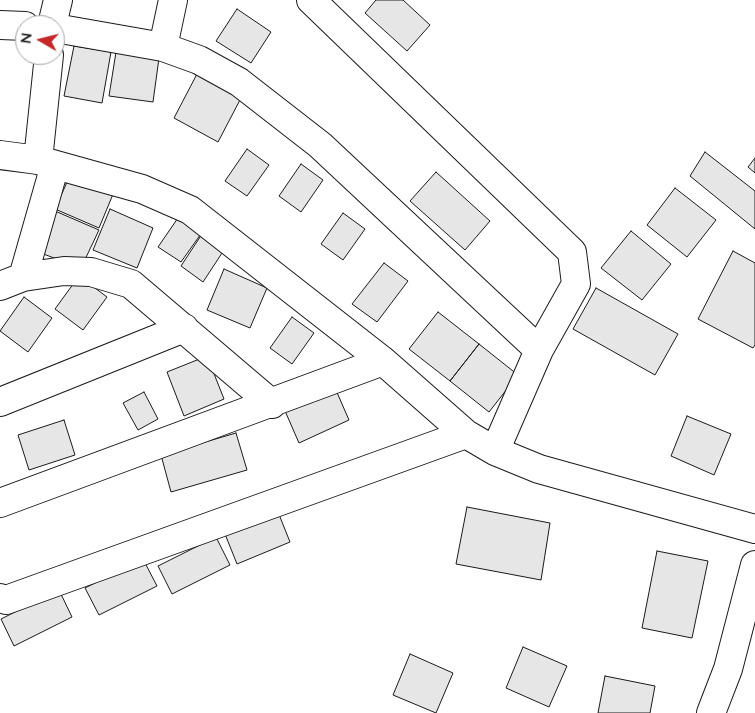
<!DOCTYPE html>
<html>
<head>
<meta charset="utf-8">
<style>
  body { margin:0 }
  #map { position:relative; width:755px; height:713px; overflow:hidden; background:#fff; font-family:Lato,sans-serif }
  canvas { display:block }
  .north { position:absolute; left:15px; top:15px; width:50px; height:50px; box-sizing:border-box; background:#fff; border:1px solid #a3a3a3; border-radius:50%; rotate:278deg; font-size:14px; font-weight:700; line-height:20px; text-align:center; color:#1a1a1a }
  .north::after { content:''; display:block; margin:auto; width:18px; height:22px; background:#c62828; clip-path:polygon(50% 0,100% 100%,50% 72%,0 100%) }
</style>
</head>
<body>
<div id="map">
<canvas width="755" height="713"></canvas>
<div class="north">N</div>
</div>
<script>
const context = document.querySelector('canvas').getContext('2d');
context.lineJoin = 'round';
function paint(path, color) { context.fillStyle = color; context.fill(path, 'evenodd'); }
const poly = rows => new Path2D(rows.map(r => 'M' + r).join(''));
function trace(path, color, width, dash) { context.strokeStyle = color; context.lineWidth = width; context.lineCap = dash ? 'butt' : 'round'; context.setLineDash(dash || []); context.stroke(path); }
const building = poly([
  [376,0,403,0,430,25,407,51,365,13,376,0],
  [237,9,271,32,251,63,216,41,237,9],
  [74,46,111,52,102,103,64,96,74,46],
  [116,52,159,58,153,102,109,96,116,52],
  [197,74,241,98,218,142,174,118,197,74],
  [247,149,269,165,247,196,225,181,247,149],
  [705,152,755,191,755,229,690,176,705,152],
  [755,158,755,173,748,167,755,158],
  [301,164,323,180,301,212,279,196,301,164],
  [72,171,116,187,99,228,55,209,72,171],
  [436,172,490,221,465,250,410,201,436,172],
  [675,188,716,220,687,257,647,225,675,188],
  [110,209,153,228,137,268,93,250,110,209],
  [55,211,99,230,81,268,38,252,55,211],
  [343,213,365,229,343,260,321,244,343,213],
  [180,215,203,231,181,262,158,247,180,215],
  [631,231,671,264,642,300,601,268,631,231],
  [202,234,224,250,203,282,181,266,202,234],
  [733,251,755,263,755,345,753,348,698,319,733,251],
  [384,263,408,281,377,322,352,304,384,263],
  [224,269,267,288,250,328,207,310,224,269],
  [79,276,107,297,83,330,55,309,79,276],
  [596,288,678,334,655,375,573,329,596,288],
  [24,297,52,318,28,352,0,331,24,297],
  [438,312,479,344,450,381,409,349,438,312],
  [292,317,314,333,292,364,270,348,292,317],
  [479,344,518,375,489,412,450,381,479,344],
  [207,356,224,399,184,416,167,372,207,356],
  [332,381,349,420,299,443,282,404,332,381],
  [144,392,158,419,138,430,123,403,144,392],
  [687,416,731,434,714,475,671,456,687,416],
  [64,420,75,455,29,470,18,435,64,420],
  [236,433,247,470,171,492,161,455,236,433],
  [276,507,290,542,237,564,223,529,276,507],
  [467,507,550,523,541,580,456,564,467,507],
  [216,537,230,565,172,594,158,566,216,537],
  [657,551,708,561,692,638,642,628,657,551],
  [143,559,157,586,99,615,85,588,143,559],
  [59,590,72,617,14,646,1,619,59,590],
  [523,647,567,666,549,707,506,688,523,647],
  [410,654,453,673,436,713,393,695,410,654],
  [605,676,655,686,650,713,598,713,605,676]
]);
paint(building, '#e6e6e6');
trace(building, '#1a1a1a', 1);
const minor = poly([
  [311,0,572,252,576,284,539,350,495,451],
  [0,25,25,26],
  [52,25,58,0],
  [55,28,163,47,199,60,239,82,320,145,539,350],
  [163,47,173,0],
  [0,155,38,160,142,189,190,210,383,361,466,434,495,451,539,469,755,529],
  [38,160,49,55],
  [23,277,55,165],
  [0,286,23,277,64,271,91,272,131,284,272,404],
  [0,402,184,328],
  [0,503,383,361],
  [0,598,6,600,466,434]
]);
const major = poly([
  [711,713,728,669,755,565]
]);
trace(minor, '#1a1a1a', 30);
trace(major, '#1a1a1a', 30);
trace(minor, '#fff', 28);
trace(major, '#fff', 28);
</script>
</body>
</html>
